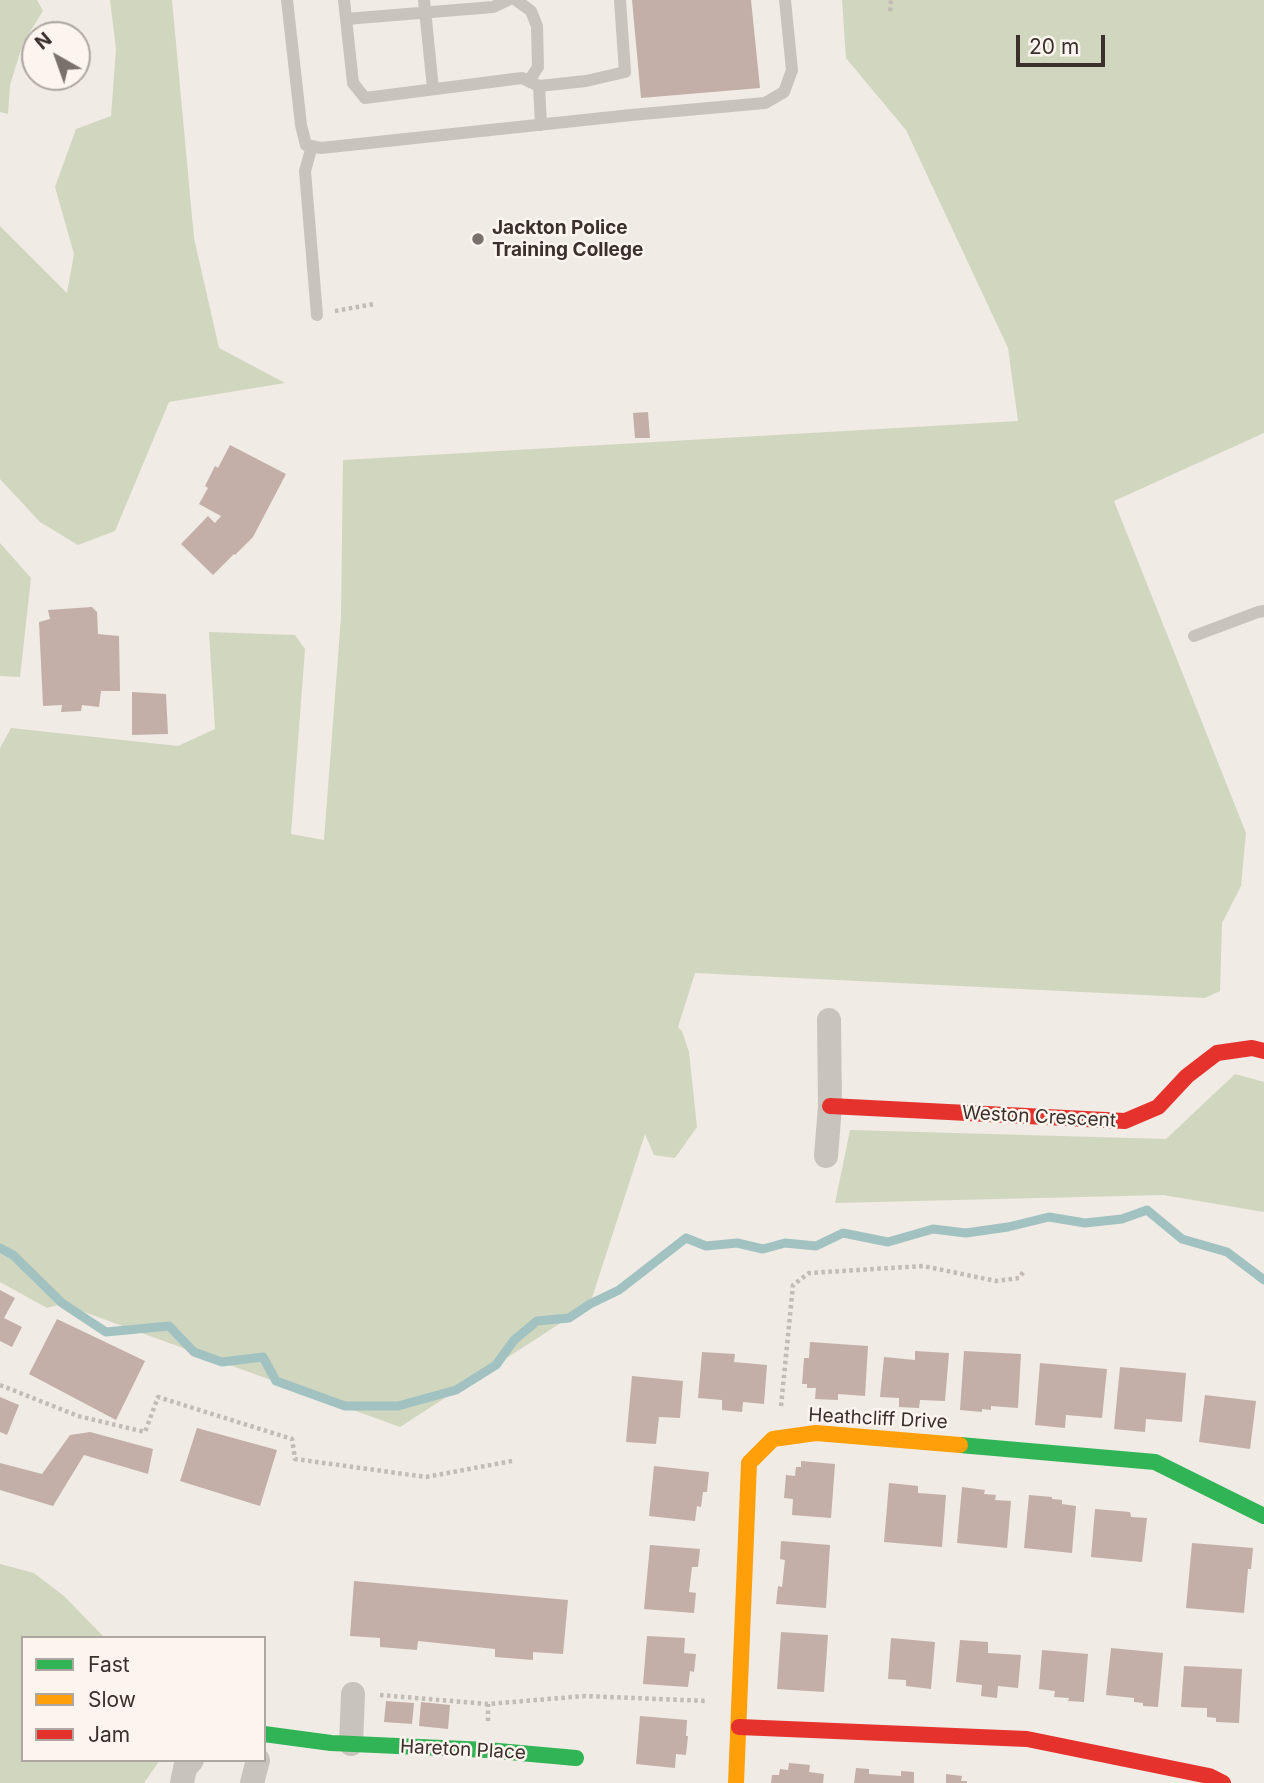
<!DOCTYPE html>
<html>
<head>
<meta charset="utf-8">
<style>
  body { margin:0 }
  #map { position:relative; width:1264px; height:1783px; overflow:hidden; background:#f0ebe5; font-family:Inter,sans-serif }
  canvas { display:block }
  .legend { position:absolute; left:21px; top:1636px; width:245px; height:126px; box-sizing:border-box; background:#fbf5ee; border:2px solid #aea6a0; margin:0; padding:9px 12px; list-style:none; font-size:21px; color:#3b302b }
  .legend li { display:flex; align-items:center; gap:14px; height:35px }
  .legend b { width:35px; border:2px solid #aea6a0 }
  .north { position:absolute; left:21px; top:21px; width:70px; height:70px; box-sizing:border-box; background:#fbf5ee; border:2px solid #aea6a0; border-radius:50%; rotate:320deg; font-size:19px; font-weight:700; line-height:28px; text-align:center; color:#3b302b }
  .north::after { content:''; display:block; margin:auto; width:24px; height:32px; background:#7a716c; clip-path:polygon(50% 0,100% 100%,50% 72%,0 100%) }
  .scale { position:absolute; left:1016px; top:35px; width:89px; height:32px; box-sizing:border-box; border:4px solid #3b302b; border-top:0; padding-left:9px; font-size:21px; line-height:24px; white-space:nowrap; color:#3b302b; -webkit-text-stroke:5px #fbf5ee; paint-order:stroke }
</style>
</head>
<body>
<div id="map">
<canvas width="1264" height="1783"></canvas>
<ul class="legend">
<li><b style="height:9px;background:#30b455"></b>Fast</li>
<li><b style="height:9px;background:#ff9f0a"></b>Slow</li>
<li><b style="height:9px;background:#e5322d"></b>Jam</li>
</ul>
<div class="north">N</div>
<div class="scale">20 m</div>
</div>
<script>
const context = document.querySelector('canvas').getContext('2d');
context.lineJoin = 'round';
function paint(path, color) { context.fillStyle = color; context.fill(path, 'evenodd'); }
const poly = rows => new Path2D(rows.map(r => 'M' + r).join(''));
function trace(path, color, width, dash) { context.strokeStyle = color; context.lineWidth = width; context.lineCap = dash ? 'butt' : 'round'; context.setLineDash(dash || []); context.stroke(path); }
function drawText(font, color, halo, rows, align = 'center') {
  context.font = font + ' Inter,sans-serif'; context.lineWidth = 5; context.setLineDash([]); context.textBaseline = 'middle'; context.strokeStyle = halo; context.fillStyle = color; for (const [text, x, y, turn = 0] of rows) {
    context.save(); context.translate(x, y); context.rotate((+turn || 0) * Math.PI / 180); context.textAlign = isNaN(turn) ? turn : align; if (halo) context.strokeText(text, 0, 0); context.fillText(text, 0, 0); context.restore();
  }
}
paint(poly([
  [0,0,37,0,43,11,23,43,10,85,8,114,0,112],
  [110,0,172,0,194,238,219,348,285,383,169,402,115,531,78,545,40,522,0,479,0,226,67,293,74,254,55,187,76,129,111,116,116,49],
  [842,0,1264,0,1264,433,1114,501,1246,833,1241,886,1222,923,1220,991,1205,998,695,973,678,1027,682,1031,689,1052,697,1127,675,1158,654,1155,645,1134,590,1304,400,1427,62,1304,47,1308,0,1282,0,748,11,728,178,746,215,729,209,632,295,635,305,649,291,834,324,840,341,617,343,460,1018,421,1008,348,906,130,846,58],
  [0,543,31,578,20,677,0,676],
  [1235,1074,1264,1082,1264,1212,1163,1195,835,1203,850,1130,1166,1139],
  [0,1564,34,1573,64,1596,105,1638,23,1638,23,1760,160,1760,144,1783,0,1783]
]), '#d1d6bf');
trace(poly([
  [0,1248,13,1255,62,1303,106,1332,169,1326,194,1352,222,1362,263,1357,276,1381,345,1406,398,1406,456,1390,496,1365,514,1340,537,1321,569,1318,590,1304,619,1290,686,1238,706,1246,737,1243,763,1249,785,1243,816,1246,843,1233,888,1242,933,1229,966,1233,1008,1227,1049,1217,1085,1223,1122,1219,1147,1210,1182,1239,1227,1252,1264,1280]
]), '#a1c2c1', 9);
paint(poly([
  [632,0,751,0,760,88,641,98],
  [648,412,650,438,635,438,633,413],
  [230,445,286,474,253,537,235,555,234,554,213,575,181,544,208,516,215,523,221,516,199,504,208,488,205,486,215,466,218,468],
  [92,607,97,612,98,634,119,636,120,691,101,691,99,707,82,705,81,711,61,712,62,705,43,706,39,622,50,619,48,610],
  [132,692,166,694,168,734,132,735],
  [0,1290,15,1298,4,1318,22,1327,12,1347,0,1341],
  [57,1319,145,1361,116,1420,29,1374],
  [810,1342,868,1346,865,1396,838,1394,838,1400,815,1399,816,1388,807,1388,807,1384,802,1384,804,1358,809,1358],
  [915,1351,949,1353,945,1401,920,1400,919,1408,899,1407,899,1398,880,1397,884,1357,915,1360],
  [964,1351,1021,1354,1018,1408,991,1406,991,1410,982,1409,982,1412,960,1410],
  [702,1352,735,1354,734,1362,767,1365,764,1404,743,1402,742,1412,722,1410,722,1400,698,1398],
  [1040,1363,1107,1369,1102,1418,1066,1415,1065,1428,1035,1425],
  [1120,1367,1186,1373,1182,1422,1146,1419,1145,1432,1114,1429],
  [632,1376,683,1381,680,1418,659,1417,656,1444,626,1442],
  [1205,1395,1256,1401,1250,1449,1199,1442],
  [0,1397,19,1405,7,1435,0,1432],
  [197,1428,277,1450,260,1506,180,1481],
  [90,1432,153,1449,148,1474,84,1455,53,1506,0,1490,0,1463,42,1474,70,1435],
  [801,1461,835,1464,831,1518,792,1515,793,1499,784,1498,786,1475,795,1476,796,1467,801,1467],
  [654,1466,709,1472,707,1492,703,1492,701,1507,697,1506,695,1521,649,1516],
  [889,1483,918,1486,918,1493,946,1495,942,1547,884,1542],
  [962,1487,985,1490,984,1494,996,1495,995,1500,1011,1501,1007,1548,957,1543],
  [1029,1495,1052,1497,1052,1499,1062,1500,1062,1504,1076,1506,1072,1553,1024,1548],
  [1095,1509,1130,1512,1131,1517,1147,1518,1142,1562,1091,1557],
  [781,1541,830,1545,826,1608,776,1604,778,1586,782,1587,785,1560,780,1559],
  [1192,1543,1253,1548,1251,1569,1248,1569,1244,1613,1186,1608],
  [650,1545,700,1549,698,1567,692,1567,689,1592,696,1593,694,1613,644,1609],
  [354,1581,568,1600,563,1654,533,1652,533,1660,495,1657,495,1649,418,1641,417,1650,380,1647,380,1638,350,1636],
  [781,1632,828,1635,824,1692,777,1689],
  [647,1636,685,1638,684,1653,696,1654,694,1672,690,1671,688,1687,643,1684],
  [891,1638,935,1642,931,1689,906,1686,906,1680,888,1679],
  [960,1640,988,1642,988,1653,1021,1655,1018,1688,998,1686,997,1698,981,1696,982,1685,956,1682],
  [1111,1648,1163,1653,1158,1707,1143,1706,1143,1703,1134,1702,1134,1698,1106,1695],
  [1042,1650,1088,1654,1084,1702,1068,1701,1069,1698,1054,1697,1055,1691,1039,1689],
  [1184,1666,1242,1669,1239,1723,1216,1722,1216,1718,1207,1717,1207,1708,1181,1707],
  [386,1701,414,1703,412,1724,384,1722],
  [421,1702,450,1705,448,1729,419,1726],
  [640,1716,687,1720,686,1736,688,1736,686,1755,676,1754,675,1768,636,1764],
  [789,1763,810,1765,809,1772,824,1774,823,1783,771,1783,772,1775,779,1775,780,1769,788,1770],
  [856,1768,869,1769,869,1774,901,1776,901,1771,914,1772,914,1783,854,1783],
  [946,1774,962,1776,961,1781,967,1781,967,1783,946,1783]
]), '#c3afa7');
trace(poly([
  [890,11,891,0],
  [335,311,374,304],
  [0,1385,78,1416,145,1432,158,1397,292,1439,295,1459,426,1477,512,1461],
  [781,1406,793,1285,809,1273,923,1266,996,1281,1019,1278,1024,1271],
  [380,1695,488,1704,585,1696,707,1701],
  [488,1721,488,1704]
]), '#c2bbb6', 4.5, [3.5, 3.5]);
trace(poly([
  [287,0,301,125,306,145,321,148,631,115,765,103,784,92,792,70,785,0],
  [344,0,353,83,365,98,522,78,539,86,586,81,625,72,620,0],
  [424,0,433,89],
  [516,0,531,11,537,26,538,67,529,81],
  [346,19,493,7,508,0],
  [539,86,541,125],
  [312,146,305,171,317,315],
  [1194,636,1258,612,1264,611]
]), '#c9c3be', 12);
trace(poly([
  [826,1156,830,1106,829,1020],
  [351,1744,353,1694],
  [182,1783,185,1768,192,1760],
  [252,1783,258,1760]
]), '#c9c3be', 24);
trace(poly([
  [960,1445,1155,1462,1264,1516],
  [264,1734,331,1743,487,1750,576,1758]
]), '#30b455', 16);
trace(poly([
  [736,1783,749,1463,773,1439,816,1433,960,1445]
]), '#ff9f0a', 16);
trace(poly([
  [830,1106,1125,1121,1158,1107,1187,1076,1217,1053,1252,1048,1264,1051],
  [739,1727,1027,1739,1209,1776,1223,1783]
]), '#e5322d', 16);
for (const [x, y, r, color] of [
  [478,239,7,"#7a716c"]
]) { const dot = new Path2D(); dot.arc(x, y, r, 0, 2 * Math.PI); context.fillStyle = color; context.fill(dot); trace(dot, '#fbf5ee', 2.5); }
drawText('bold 19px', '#3b302b', '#fbf5ee', [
  ["Jackton Police",492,228],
  ["Training College",492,250]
], 'left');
drawText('19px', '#3b302b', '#fbf5ee', [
  ["Weston Crescent",1039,1117,3],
  ["Heathcliff Drive",878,1419,3],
  ["Hareton Place",463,1750,3]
]);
</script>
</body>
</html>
